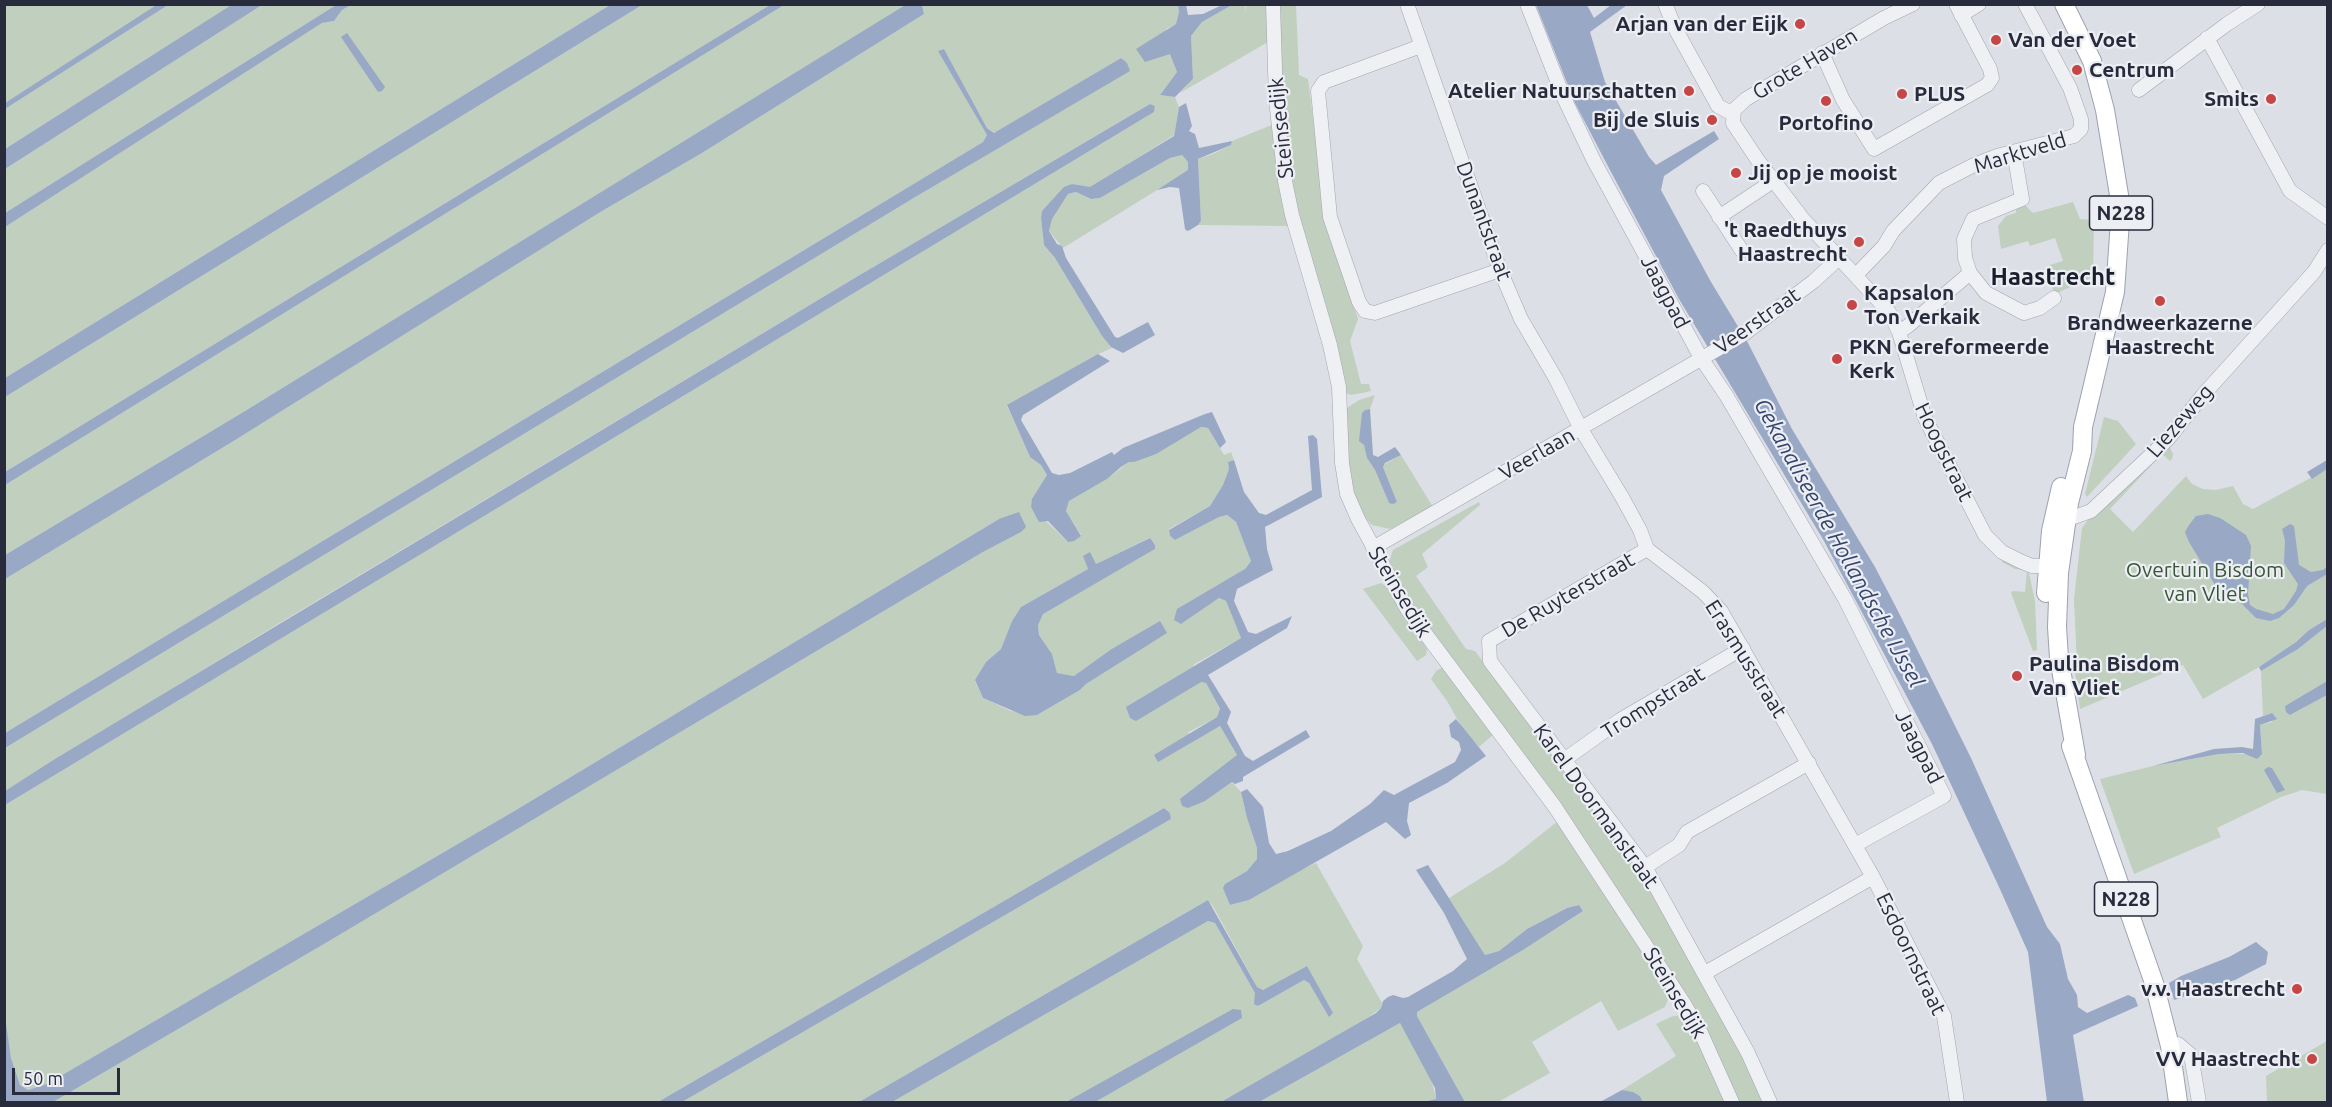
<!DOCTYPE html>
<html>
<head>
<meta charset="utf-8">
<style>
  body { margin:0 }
  #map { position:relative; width:2332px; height:1107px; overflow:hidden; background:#dddfe6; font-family:Ubuntu,sans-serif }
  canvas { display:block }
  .frame { position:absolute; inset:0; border:6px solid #272b3b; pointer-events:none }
  .scale { position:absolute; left:12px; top:1068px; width:108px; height:27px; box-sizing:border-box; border:3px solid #272b3b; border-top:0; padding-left:8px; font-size:18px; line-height:21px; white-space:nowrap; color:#272b3b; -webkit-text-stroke:4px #eceef4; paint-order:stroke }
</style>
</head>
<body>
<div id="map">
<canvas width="2332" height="1107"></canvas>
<div class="frame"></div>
<div class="scale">50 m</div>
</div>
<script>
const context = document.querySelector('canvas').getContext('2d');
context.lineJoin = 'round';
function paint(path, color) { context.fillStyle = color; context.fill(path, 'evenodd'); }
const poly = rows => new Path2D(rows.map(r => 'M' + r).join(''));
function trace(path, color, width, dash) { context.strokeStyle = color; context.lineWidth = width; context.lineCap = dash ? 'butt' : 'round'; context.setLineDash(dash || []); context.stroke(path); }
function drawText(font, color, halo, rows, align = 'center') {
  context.font = font + ' Ubuntu,sans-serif'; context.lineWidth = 4.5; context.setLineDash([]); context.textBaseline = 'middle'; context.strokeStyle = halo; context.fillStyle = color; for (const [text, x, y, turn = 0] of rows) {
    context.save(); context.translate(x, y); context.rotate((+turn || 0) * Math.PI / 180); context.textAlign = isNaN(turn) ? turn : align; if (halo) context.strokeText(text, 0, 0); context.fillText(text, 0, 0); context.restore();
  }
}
paint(poly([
  [5,5,158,5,5,103],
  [168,5,233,5,5,149,5,109],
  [262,5,336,5,5,213,5,169],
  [351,5,610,5,5,378,5,227,322,23,334,21,342,10],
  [642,5,770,5,5,472,5,397],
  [784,5,907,5,245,411,5,555,5,485],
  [922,5,1178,5,1179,12,1176,24,1166,29,1170,53,1177,72,1160,95,1175,97,1179,107,1174,135,1090,188,1072,184,1042,211,1041,218,1044,245,1055,258,1102,336,1112,348,1098,354,1007,406,1030,457,1041,465,1047,475,1033,499,1031,507,1068,542,1081,535,1066,511,1069,501,1107,479,1129,462,1183,437,1201,427,1208,428,1224,455,1231,452,1234,460,1228,462,1229,469,1223,485,1210,506,1169,529,1170,536,1175,540,1219,517,1227,515,1236,522,1251,561,1245,569,1181,624,1219,598,1226,601,1241,638,1193,665,1201,682,1206,683,1220,710,1217,717,1187,733,1202,735,1220,726,1237,755,1205,801,1232,782,1241,792,1247,818,1257,848,1257,860,1247,871,1225,884,1230,905,1249,900,1296,872,1316,863,1363,946,1357,959,1382,1003,1381,1008,1356,1026,1221,1102,892,1102,1208,921,1215,923,1255,993,1255,1004,1258,1006,1304,980,1309,983,1329,1016,1307,966,1263,990,1257,987,1214,908,1208,900,859,1102,682,1102,1171,819,1170,813,1164,808,658,1102,53,1102,324,944,983,552,1021,532,999,519,516,810,48,1084,28,1090,20,1085,11,1058,4,1017,5,805,1154,112,1155,106,1150,104,853,279,268,630,5,791,5,748,917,196,1129,71,1121,58,995,133,987,128,944,49,939,51,987,135,983,142,5,733,5,579,232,442,602,211,702,153,924,14],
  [1149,538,1155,545,1155,549,1042,614,1038,625,1039,635,1052,654,1057,673,1074,676,1110,650,1166,633,1086,684,1080,690,1037,715,1011,711,983,698,975,681,986,662,1001,649,1012,621,1021,607,1088,569,1084,556,1096,564],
  [1232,5,1245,5,1246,13,1246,5,1269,5,1268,42,1180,93,1193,79,1191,36,1202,22],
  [1277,5,1296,5,1299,75,1308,79,1327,230,1358,319,1350,341,1361,384,1369,384,1371,391,1362,393,1350,395,1345,392,1296,213,1282,121],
  [1274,124,1290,226,1198,225,1201,221,1198,159,1213,154,1231,145,1232,141],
  [1182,155,1188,162,1188,171,1063,248,1049,231,1052,218,1068,194,1076,192,1091,199,1100,198,1170,158],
  [2073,202,2080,219,2094,220,2093,277,2057,293,2053,290,2048,273,2050,265,2063,261,2055,238,2030,246,2028,241,2001,249,1998,226,2006,216,2016,213,2016,208,2024,204,2033,213],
  [1375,395,1370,409,1365,410,1361,433,1367,458,1375,470,1389,503,1397,502,1383,467,1385,464,1401,455,1433,507,1390,529,1372,525,1364,517,1351,491,1345,419,1347,408,1359,400],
  [2104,417,2118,421,2136,444,2087,497,2085,494],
  [2169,446,2173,454,2172,459,2170,461,2162,454,2110,509,2133,532,2186,476,2192,484,2203,489,2216,490,2233,486,2243,504,2253,509,2327,469,2327,619,2309,630,2296,642,2259,667,2203,699,2183,665,2080,709,2074,665,2077,665,2074,599,2082,528,2090,517],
  [1479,502,1480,505,1422,554,1428,567,1416,576,1466,649,1475,651,1638,868,1717,1004,1766,1102,1736,1102,1704,1031,1426,629,1389,562,1393,550],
  [2004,559,2028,569,2035,601,2037,650,2033,651,2011,593,2013,591,2025,592,2027,570,2015,569,2002,562],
  [1381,583,1386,586,1427,649,1426,655,1417,661,1363,589],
  [2327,626,2327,681,2285,706,2290,715,2327,695,2327,794,2302,790,2281,797,2217,828,2221,837,2134,874,2100,779,2153,766,2219,754,2262,754,2260,725,2272,722,2272,713,2263,716,2261,671,2298,649],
  [1443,667,1495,733,1479,747,1464,731,1447,701,1431,679,1436,671],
  [1558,821,1671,992,1665,1007,1618,1031,1601,1001,1532,1042,1550,1073,1498,1102,1465,1102,1417,1016,1417,1012,1523,950,1583,911,1579,905,1567,908,1527,929,1499,951,1485,955,1449,898,1505,863],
  [1684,1015,1696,1034,1728,1102,1643,1102,1640,1096,1633,1092,1622,1090,1676,1056,1656,1024,1673,1016],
  [1400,1023,1431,1077,1436,1099,1423,1102,1259,1102],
  [2327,1041,2327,1102,2267,1102,2266,1076]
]), '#c0cfbe');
paint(poly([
  [158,4,168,5,5,109,5,103],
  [233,4,262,5,5,169,5,149],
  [907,4,922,5,924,14,702,153,602,211,232,442,5,579,5,555,245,411],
  [336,5,351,5,342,10,334,21,322,23,5,227,5,213],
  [610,5,642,5,5,397,5,378],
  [770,5,784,5,5,485,5,472],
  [1178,5,1186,5,1188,15,1203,14,1222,5,1232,5,1202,22,1191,36,1193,79,1175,97,1160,95,1177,72,1170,54,1145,62,1136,49,1176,24,1179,12],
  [1536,5,1587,5,1594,18,1611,5,1627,5,1590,32,1605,82,1649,157,1656,165,1714,131,1719,139,1664,176,1661,190,1711,282,1748,343,1792,429,1875,567,1898,611,1971,758,2047,927,2060,944,2068,979,2077,995,2078,1007,2087,1013,2128,995,2135,998,2138,1006,2073,1035,2084,1102,2047,1102,2028,952,1999,887,1932,744,1824,541,1679,299,1611,172,1575,103],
  [347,33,385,87,382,91,378,92,341,37],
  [944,49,987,128,994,133,1121,58,1127,63,1130,71,917,196,5,748,5,733,983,142,987,135,938,51],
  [1186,103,1192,126,1189,131,1195,134,1199,148,1232,141,1231,145,1198,159,1201,221,1198,225,1190,230,1187,231,1185,229,1179,188,1170,187,1157,190,1188,170,1188,162,1182,155,1170,158,1100,198,1091,199,1076,192,1068,194,1052,219,1049,231,1057,244,1062,246,1066,258,1115,337,1118,338,1148,322,1155,335,1123,353,1111,347,1102,336,1055,258,1044,245,1041,218,1042,211,1064,187,1072,184,1090,187,1174,136,1179,107],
  [1150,104,1155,106,1154,112,5,805,5,791,55,759,853,279],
  [1098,354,1110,361,1023,415,1021,420,1052,473,1059,475,1070,473,1112,452,1114,455,1123,448,1205,414,1212,412,1226,442,1220,448,1208,428,1201,427,1156,454,1134,462,1129,462,1121,467,1107,479,1069,501,1066,511,1081,536,1074,541,1068,542,1048,521,1039,522,1031,507,1032,499,1047,475,1041,465,1030,457,1007,405],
  [1370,409,1373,455,1378,457,1395,447,1401,455,1385,463,1383,467,1397,502,1393,504,1389,503,1375,470,1367,458,1364,445,1359,441,1362,413,1365,410],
  [1313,435,1317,439,1322,497,1265,527,1267,549,1273,570,1237,589,1234,601,1248,632,1256,634,1292,616,1287,628,1208,675,1231,712,1227,723,1245,756,1253,761,1306,730,1310,737,1243,777,1243,781,1235,784,1232,782,1205,801,1188,808,1182,806,1180,799,1237,755,1220,726,1158,762,1154,755,1217,717,1220,709,1206,683,1201,682,1136,721,1130,718,1126,707,1241,638,1226,601,1219,598,1181,624,1174,620,1177,609,1245,569,1251,561,1236,522,1227,515,1219,517,1175,540,1170,536,1169,530,1210,506,1223,485,1229,469,1228,462,1234,460,1244,492,1259,513,1266,515,1312,490,1308,436],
  [2327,460,2327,469,2312,479,2307,472],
  [1019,512,1026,527,1021,532,983,552,324,944,53,1102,5,1102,5,1017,11,1058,20,1085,28,1090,47,1084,516,810,999,519],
  [2208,514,2220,518,2246,535,2251,546,2248,594,2250,605,2256,609,2273,614,2284,609,2296,591,2298,584,2284,563,2285,540,2282,529,2290,524,2294,526,2299,565,2311,572,2323,570,2327,567,2327,574,2307,586,2294,605,2279,618,2270,621,2256,618,2242,604,2231,597,2221,595,2189,542,2185,532,2189,525,2196,516],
  [1150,538,1155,545,1155,549,1043,614,1038,625,1039,635,1052,654,1057,673,1074,676,1110,650,1160,621,1167,633,1086,684,1080,690,1037,715,1025,716,983,698,975,680,986,662,1001,649,1012,621,1021,607,1088,569,1083,556,1090,552,1096,564],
  [2327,619,2327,626,2298,649,2261,671,2259,667,2296,642,2309,630],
  [2327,681,2327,695,2290,715,2286,712,2285,706],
  [2272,713,2277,719,2260,725,2262,754,2257,759,2243,753,2219,754,2153,766,2214,749,2242,747,2253,749,2255,719],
  [1456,719,1486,756,1447,783,1409,803,1407,821,1411,835,1405,839,1386,822,1249,900,1230,905,1223,888,1225,884,1247,871,1257,859,1257,848,1247,818,1241,792,1247,789,1263,807,1269,843,1276,854,1288,851,1331,831,1370,804,1384,790,1394,795,1455,762,1461,750,1459,742,1451,737,1449,725],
  [2268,767,2272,768,2285,790,2277,793,2264,770],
  [1164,808,1170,813,1171,819,682,1102,658,1102],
  [1428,865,1485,955,1499,951,1527,929,1567,908,1579,905,1583,911,1523,950,1417,1012,1417,1016,1465,1102,1423,1102,1436,1099,1435,1088,1400,1023,1259,1102,1221,1102,1376,1013,1381,1008,1383,1001,1388,997,1393,995,1403,998,1408,997,1453,971,1467,959,1444,913,1416,870],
  [1208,900,1257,987,1263,990,1307,966,1333,1013,1329,1017,1309,983,1304,980,1258,1006,1254,1004,1255,993,1215,923,1208,921,892,1102,859,1102],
  [2256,942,2268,952,2266,964,2235,980,2174,1000,2169,983,2181,976,2229,957],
  [1233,1009,1241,1010,1242,1018,1095,1102,1066,1102],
  [1622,1090,1633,1092,1640,1096,1643,1102,1600,1102]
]), '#99a8c5');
const minor = poly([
  [1273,4,1276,100,1285,181,1292,215,1330,345,1339,387,1342,463,1347,494,1358,519,1407,609,1555,807,1683,1002,1701,1033,1732,1102],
  [1407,4,1500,270,1521,319,1556,379,1581,429,1622,497,1640,530,1647,549,1703,592,1721,611,1873,877,1944,1016,1957,1102],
  [1527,4,1564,98,1594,161,1701,358,1726,395,1845,599,1944,796,1855,845],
  [1665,4,1676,30,1718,106,1733,114],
  [1913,4,1884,18,1746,99,1734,110,1733,123,1757,159,1803,219,1889,312,1899,332,1925,418,1985,535,2002,552,2020,561,2032,566,2047,566,2055,560],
  [1961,15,1979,4],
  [2207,38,2290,191,2328,218],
  [1421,46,1324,82,1318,91,1330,217,1359,302,1365,311,1375,313,1500,270],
  [1822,53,1843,100,1874,149,1987,85,1992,78,1990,69,1956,4],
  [2139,90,2227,24,2258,4],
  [2014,152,2022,199,1973,219,1964,239,1965,258,1970,273,1986,293,2024,313,2040,308,2054,298],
  [1703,191,1742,251],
  [1719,217,1773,181],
  [1856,275,1884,246,1893,231,1939,183,1974,165,1997,156,2074,136,2081,129,2081,119,2070,88,2025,4],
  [1899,332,1908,326,1970,273],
  [2066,520,2091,511,2168,439,2203,395,2314,272,2328,250],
  [1373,548,1744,334,1814,281,1839,258],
  [1647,549,1489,641,1490,661,1645,867,1748,1053,1770,1102],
  [1564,760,1620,720,1743,648],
  [1645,867,1679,845,1687,832,1809,763],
  [1705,973,1873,877],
  [2170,1046,2178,1044,2191,1055,2199,1102]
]);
const major = poly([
  [2064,4,2092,61,2105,110,2121,207,2115,292,2083,427,2082,451,2069,503,2059,573,2057,627,2059,658,2076,755],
  [2046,593,2051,531,2061,487],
  [2071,746,2154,983,2170,1046,2178,1102]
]);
trace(minor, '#a3a5af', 15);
trace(major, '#9da2b1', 20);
trace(minor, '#eff0f4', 14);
trace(major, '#fff', 18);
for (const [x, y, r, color] of [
  [1800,24,6,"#c64646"],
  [1996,40,6,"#c64646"],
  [2077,70,6,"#c64646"],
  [1689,91,6,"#c64646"],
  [1902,94,6,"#c64646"],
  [2271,99,6,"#c64646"],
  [1826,101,6,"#c64646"],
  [1712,120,6,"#c64646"],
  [1736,173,6,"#c64646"],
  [1859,242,6,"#c64646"],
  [2160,301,6,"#c64646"],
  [1852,305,6,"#c64646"],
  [1837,359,6,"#c64646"],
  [2017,676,6,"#c64646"],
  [2297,989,6,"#c64646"],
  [2312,1059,6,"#c64646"]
]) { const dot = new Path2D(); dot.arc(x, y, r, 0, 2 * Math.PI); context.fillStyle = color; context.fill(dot); trace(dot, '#eceef4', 2); }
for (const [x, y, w] of [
  [2121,213,63],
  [2126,899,63]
]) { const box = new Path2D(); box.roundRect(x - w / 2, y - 17, w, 34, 4.5); context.fillStyle = '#eceef4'; context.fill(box); trace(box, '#272b3b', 1.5); }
drawText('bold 20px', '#272b3b', null, [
  ["N228",2121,213],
  ["N228",2126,899]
]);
drawText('bold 21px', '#272b3b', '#eceef4', [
  ["Arjan van der Eijk",1788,24],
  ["Van der Voet",2008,40,"left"],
  ["Centrum",2089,70,"left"],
  ["Atelier Natuurschatten",1677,91],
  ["PLUS",1914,94,"left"],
  ["Smits",2259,99],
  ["Bij de Sluis",1700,120],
  ["Portofino",1826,123,"center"],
  ["Jij op je mooist",1748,173,"left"],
  ["'t Raedthuys",1847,230],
  ["Haastrecht",1847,254],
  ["Kapsalon",1864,293,"left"],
  ["Ton Verkaik",1864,317,"left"],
  ["Brandweerkazerne",2160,323,"center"],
  ["Haastrecht",2160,347,"center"],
  ["PKN Gereformeerde",1849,347,"left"],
  ["Kerk",1849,371,"left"],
  ["Paulina Bisdom",2029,664,"left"],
  ["Van Vliet",2029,688,"left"],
  ["v.v. Haastrecht",2285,989],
  ["VV Haastrecht",2300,1059]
], 'right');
drawText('21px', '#272b3b', '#eceef4', [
  ["Grote Haven",1805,64,-31],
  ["Steinsedijk",1281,128,-96],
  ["Marktveld",2020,153,-17],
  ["Dunantstraat",1484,221,70],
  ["Jaagpad",1665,292,62],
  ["Veerstraat",1757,321,-35],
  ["Liezeweg",2180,421,-49],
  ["Hoogstraat",1944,452,64],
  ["Veerlaan",1537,454,-30],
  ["Steinsedijk",1400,592,59],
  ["De Ruyterstraat",1568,595,-30],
  ["Erasmusstraat",1746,659,58],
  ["Trompstraat",1653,703,-32],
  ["Jaagpad",1919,747,63],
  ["Karel Doormanstraat",1596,806,54],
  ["Esdoornstraat",1911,954,64],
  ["Steinsedijk",1675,993,59]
]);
drawText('21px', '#365635', '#eceef4', [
  ["Overtuin Bisdom",2205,570],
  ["van Vliet",2205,594]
]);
drawText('italic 22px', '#33456d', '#eceef4', [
  ["Gekanaliseerde Hollandsche IJssel",1839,543,61]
]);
drawText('bold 24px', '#191d2c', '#eceef4', [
  ["Haastrecht",2053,277]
]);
</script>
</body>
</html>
